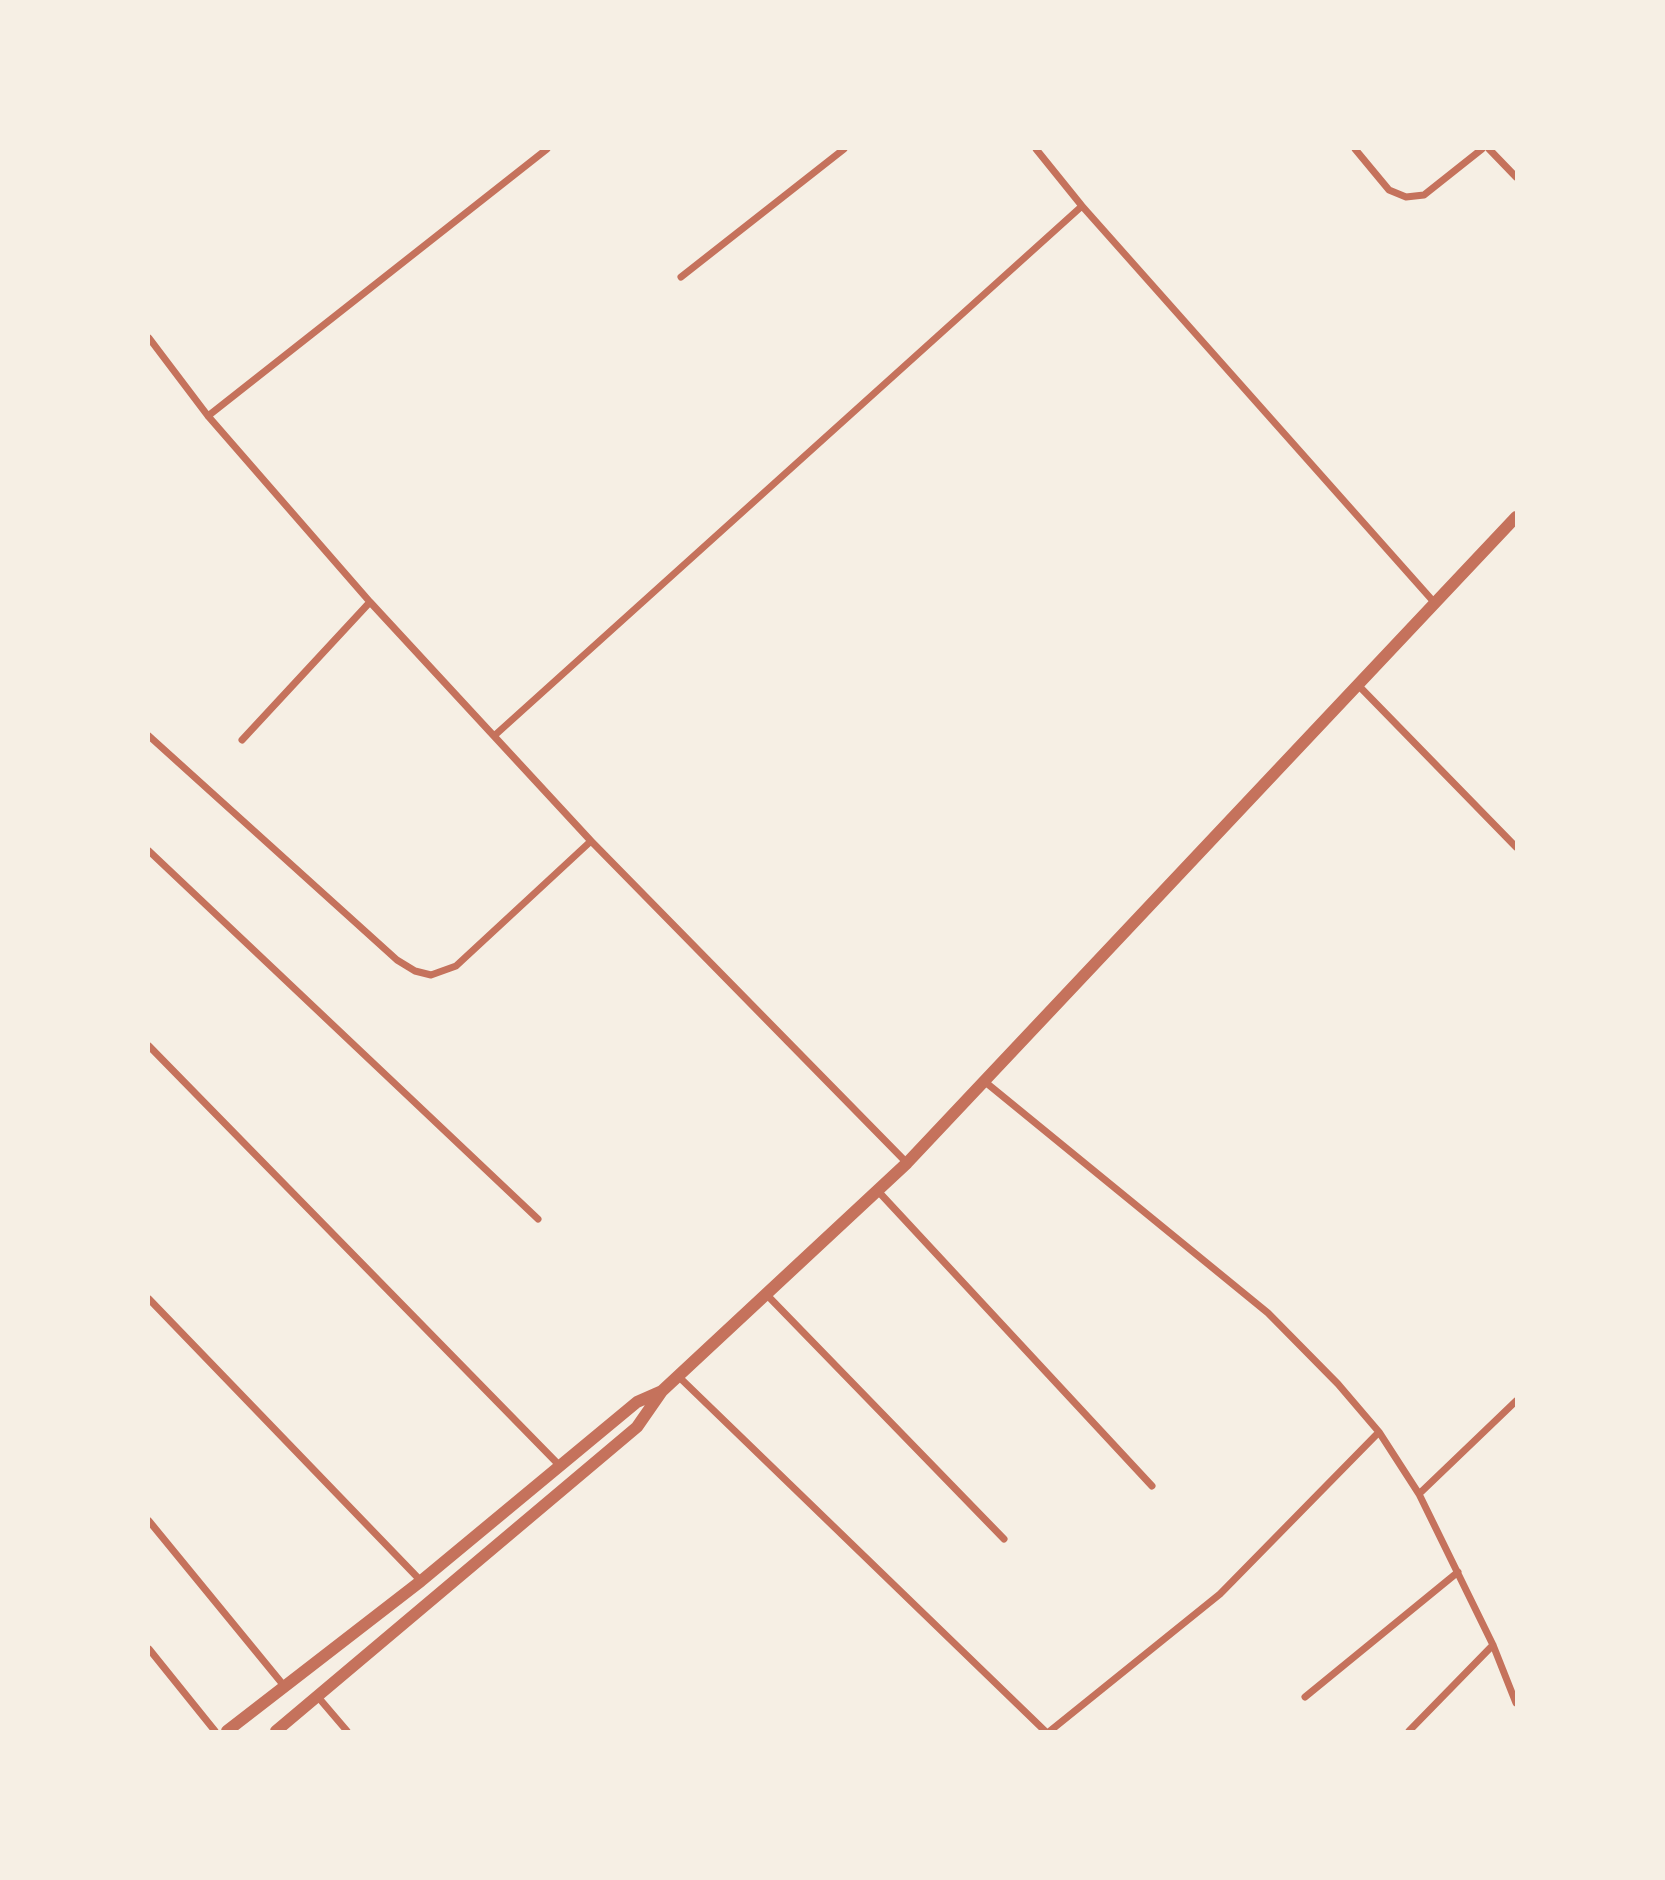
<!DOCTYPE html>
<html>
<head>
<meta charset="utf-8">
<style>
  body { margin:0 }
  #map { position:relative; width:1665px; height:1880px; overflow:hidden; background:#f6efe4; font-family:Overpass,sans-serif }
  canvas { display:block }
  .frame { position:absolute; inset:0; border:150px solid #f6efe4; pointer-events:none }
</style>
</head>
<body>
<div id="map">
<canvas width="1665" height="1880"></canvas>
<div class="frame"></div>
</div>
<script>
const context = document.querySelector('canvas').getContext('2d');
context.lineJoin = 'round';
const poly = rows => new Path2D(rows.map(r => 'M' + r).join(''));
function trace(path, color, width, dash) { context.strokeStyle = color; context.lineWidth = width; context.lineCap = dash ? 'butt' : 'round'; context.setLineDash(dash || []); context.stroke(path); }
trace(poly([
  [1036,149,1082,206,1433,601],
  [1355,149,1389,190,1406,197,1424,195,1482,149],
  [1489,149,1516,177],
  [681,277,844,149],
  [149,338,208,416,370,602,591,841,907,1163],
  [208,416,547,149],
  [1357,684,1516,847],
  [149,736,397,960,415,971,431,975,456,966,591,841],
  [494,736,1082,206],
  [242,740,370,602],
  [149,851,538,1219],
  [149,1046,560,1466],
  [984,1081,1268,1313,1338,1384,1379,1432,1419,1494,1493,1645,1516,1703],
  [877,1190,1152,1486],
  [766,1294,1004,1539],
  [149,1299,421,1581],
  [678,1376,1045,1731],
  [1419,1494,1516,1401],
  [149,1521,285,1687],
  [149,1649,215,1731],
  [318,1697,347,1731],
  [1305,1697,1458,1572],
  [1050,1731,1220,1594,1379,1432],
  [1409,1731,1493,1645]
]), '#c5725c', 7);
trace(poly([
  [227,1731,421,1581,637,1402,662,1391],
  [276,1731,637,1427,662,1391,907,1163,1516,517]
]), '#c5725c', 12);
</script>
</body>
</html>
